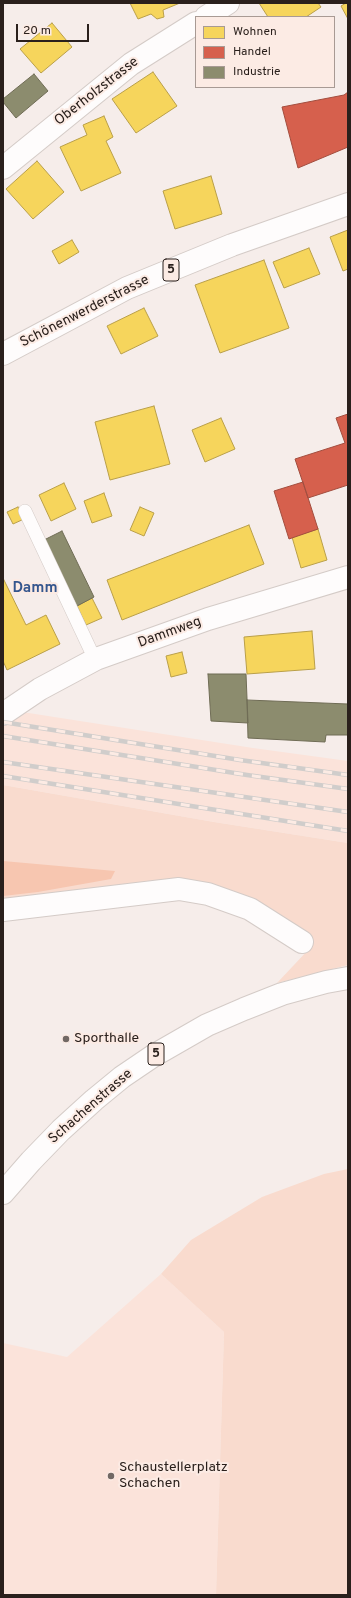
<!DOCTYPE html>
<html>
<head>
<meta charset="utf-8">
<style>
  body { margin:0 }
  #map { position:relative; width:351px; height:1598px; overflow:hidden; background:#f6edea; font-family:Overpass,sans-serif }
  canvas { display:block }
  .frame { position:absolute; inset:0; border:4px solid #2a201c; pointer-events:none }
  .legend { position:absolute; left:195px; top:16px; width:140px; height:72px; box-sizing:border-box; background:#fcebe4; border:1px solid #a89a94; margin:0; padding:5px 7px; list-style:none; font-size:12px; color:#2a201c }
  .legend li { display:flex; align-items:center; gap:8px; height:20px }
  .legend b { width:20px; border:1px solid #a89a94 }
  .scale { position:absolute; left:16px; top:24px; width:73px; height:18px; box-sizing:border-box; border:2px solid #2a201c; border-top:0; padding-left:5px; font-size:12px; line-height:14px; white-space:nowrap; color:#2a201c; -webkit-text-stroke:3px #fcebe4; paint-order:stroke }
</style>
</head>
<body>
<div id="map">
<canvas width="351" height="1598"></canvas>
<div class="frame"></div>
<ul class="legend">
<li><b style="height:11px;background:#f6d55c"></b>Wohnen</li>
<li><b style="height:11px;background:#d6604d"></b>Handel</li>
<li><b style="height:11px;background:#8c8c6e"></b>Industrie</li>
</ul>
<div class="scale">20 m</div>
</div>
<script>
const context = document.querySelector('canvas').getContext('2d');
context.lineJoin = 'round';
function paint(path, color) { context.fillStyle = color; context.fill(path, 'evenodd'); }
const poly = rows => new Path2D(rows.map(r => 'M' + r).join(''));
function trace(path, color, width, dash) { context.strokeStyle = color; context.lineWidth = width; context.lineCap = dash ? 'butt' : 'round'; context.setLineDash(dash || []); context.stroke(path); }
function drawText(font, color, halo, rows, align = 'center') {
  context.font = font + ' Overpass,sans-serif'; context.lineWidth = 4; context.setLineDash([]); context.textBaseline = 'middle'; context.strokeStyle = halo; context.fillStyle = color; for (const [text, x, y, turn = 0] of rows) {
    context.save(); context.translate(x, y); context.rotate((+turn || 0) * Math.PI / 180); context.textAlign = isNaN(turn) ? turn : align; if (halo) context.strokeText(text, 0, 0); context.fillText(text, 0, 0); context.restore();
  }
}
paint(poly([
  [3,709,253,748,348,761,348,843,214,822,3,785],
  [161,1274,224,1332,216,1595,3,1595,3,1343,67,1357]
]), '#fbe3da');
paint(poly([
  [3,785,214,822,348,843,348,965,277,983,309,949,203,884,3,905],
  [348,1169,348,1595,216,1595,224,1332,161,1274,191,1240,262,1197,324,1174]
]), '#f9dbce');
paint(poly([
  [3,861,115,871,111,879,38,892,3,896]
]), '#f7c6b0');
const homes = poly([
  [130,3,180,3,163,10,164,17,157,19,151,14,138,19,130,3],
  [259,3,318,3,321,7,306,17,268,17,259,3],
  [346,3,348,3,348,19,341,6,346,3],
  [52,23,72,47,41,73,20,49,52,23],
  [153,72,177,106,136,133,112,99,153,72],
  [104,116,113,137,106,141,121,173,81,191,60,147,87,135,83,125,104,116],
  [37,161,64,192,33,219,6,189,37,161],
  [211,176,222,214,175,229,163,191,211,176],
  [348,230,348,269,343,271,330,237,348,230],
  [72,240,79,252,59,264,52,251,72,240],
  [309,248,320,274,284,288,273,262,309,248],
  [264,260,289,328,220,353,195,285,264,260],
  [144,308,158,336,121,354,107,326,144,308],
  [154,406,170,464,110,480,95,422,154,406],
  [221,418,235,449,205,462,192,430,221,418],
  [64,483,76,509,51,521,39,495,64,483],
  [104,493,112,516,92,523,84,501,104,493],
  [18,507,24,519,13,524,7,512,18,507],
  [140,507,154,513,144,536,130,530,140,507],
  [249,525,264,564,122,620,107,580,249,525],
  [318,529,327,560,301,568,292,537,318,529],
  [3,578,26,625,46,615,60,644,7,670,3,661,3,578],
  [92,598,102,618,86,625,77,606,92,598],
  [312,631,315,669,247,674,244,637,312,631],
  [182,652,187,673,171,677,166,656,182,652]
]);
paint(homes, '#f6d55c');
trace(homes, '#b99f49', 1);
const shops = poly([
  [348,92,348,147,298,168,282,107,344,95,348,92],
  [348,414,348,485,308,498,295,459,345,443,336,418,348,414],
  [303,482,318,529,289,539,274,491,303,482]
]);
paint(shops, '#d6604d');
trace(shops, '#a24d3e', 1);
const industry = poly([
  [34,74,48,91,16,118,3,102,3,99,34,74],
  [62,531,94,597,77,606,44,540,62,531],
  [208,674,246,674,248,723,211,721,208,674],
  [247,700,348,704,348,735,326,735,325,742,248,738,247,700]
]);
paint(industry, '#8c8c6e');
trace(industry, '#6f6c55', 1);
const lane = poly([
  [25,511,90,649,96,659]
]);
const street = poly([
  [206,17,228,3],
  [3,168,131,64,196,23],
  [3,714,40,689,96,659,208,619,348,577],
  [3,910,179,889,208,894,250,909,302,942]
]);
const primary = poly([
  [3,354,127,288,232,245,348,204],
  [3,1193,31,1161,61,1130,94,1100,122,1077,153,1056,207,1025,244,1009,282,994,326,982,348,978]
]);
trace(lane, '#d4cbc7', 14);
trace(street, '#d4cbc7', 24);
trace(primary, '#d4cbc7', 24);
trace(lane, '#fefcfc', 13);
trace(street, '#fefcfc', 22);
trace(primary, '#fefcfc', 22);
const rail = poly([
  [3,722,240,760,348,775],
  [3,736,247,775,348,789],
  [3,762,348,812],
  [3,776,348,831]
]);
trace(rail, '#d0cdcb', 4.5);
trace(rail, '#fcebe4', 3, [9]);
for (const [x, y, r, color] of [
  [66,1039,4,"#716864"],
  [111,1476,4,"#716864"]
]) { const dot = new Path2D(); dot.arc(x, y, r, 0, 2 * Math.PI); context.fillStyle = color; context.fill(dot); trace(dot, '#fcebe4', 1.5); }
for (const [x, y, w] of [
  [171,270,16],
  [156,1054,16]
]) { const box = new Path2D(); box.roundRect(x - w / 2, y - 11, w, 22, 3); context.fillStyle = '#fcebe4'; context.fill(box); trace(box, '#2a201c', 1); }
drawText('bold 13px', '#2a201c', null, [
  ["5",171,270],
  ["5",156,1054]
]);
drawText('14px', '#2a201c', '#fcebe4', [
  ["Oberholzstrasse",97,92,-38],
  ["Schönenwerderstrasse",85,312,-27],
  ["Dammweg",170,633,-20],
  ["Schachenstrasse",91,1107,-41]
]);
drawText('14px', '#2a201c', '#fcebe4', [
  ["Sporthalle",74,1039],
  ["Schaustellerplatz",119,1468],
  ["Schachen",119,1484]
], 'left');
drawText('bold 15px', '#34568e', '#fcebe4', [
  ["Damm",35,589]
]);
</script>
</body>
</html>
